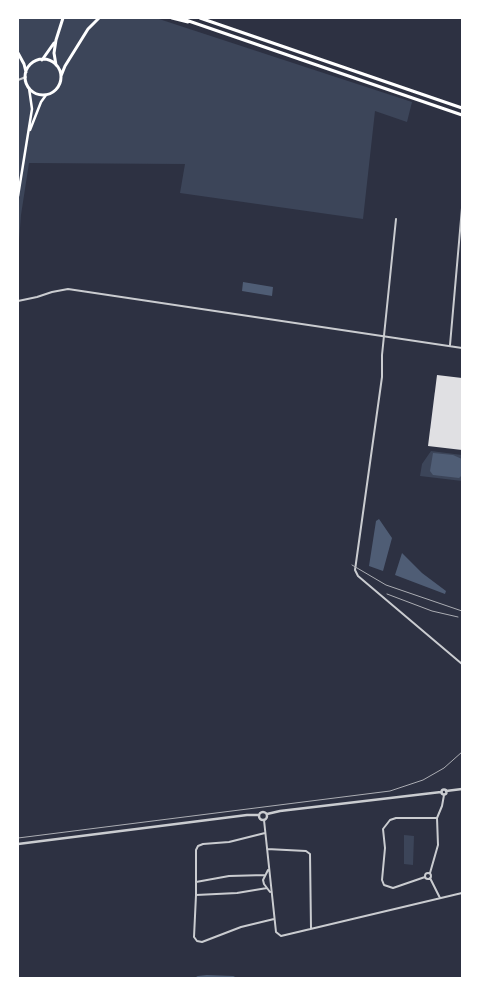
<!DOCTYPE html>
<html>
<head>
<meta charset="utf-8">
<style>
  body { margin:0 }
  #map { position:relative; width:480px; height:996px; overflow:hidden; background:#2d3142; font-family:Roboto,sans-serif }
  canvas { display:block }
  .frame { position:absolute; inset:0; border:19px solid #fff; pointer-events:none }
</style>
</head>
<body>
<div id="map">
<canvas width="480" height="996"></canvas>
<div class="frame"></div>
</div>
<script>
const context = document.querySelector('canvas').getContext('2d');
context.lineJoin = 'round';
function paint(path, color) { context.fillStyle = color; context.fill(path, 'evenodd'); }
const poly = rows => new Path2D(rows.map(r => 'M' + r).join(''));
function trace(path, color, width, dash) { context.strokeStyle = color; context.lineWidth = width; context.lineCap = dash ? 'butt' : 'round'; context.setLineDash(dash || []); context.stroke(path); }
paint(poly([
  [18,18,156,18,412,102,407,122,375,111,363,219,180,193,185,164,29,163,21,215,18,254],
  [431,451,462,455,462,481,420,476,422,464],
  [404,835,414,836,413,865,404,864]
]), '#3c4559');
paint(poly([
  [243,282,273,287,272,296,242,291],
  [433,453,453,455,462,459,462,475,459,478,433,475,430,471],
  [379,519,392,538,383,571,369,566,376,521],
  [402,553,422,573,446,591,445,594,395,575]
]), '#4f5d75');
trace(poly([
  [198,978,207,977,233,978]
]), '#4f5d75', 4);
paint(poly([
  [437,375,462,378,462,450,428,446]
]), '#e0e0e3');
trace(poly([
  [18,80,26,77],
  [396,219,382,355,382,377,355,570,358,576,462,664],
  [18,301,37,297,52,292,68,289,462,348],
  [450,345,462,208],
  [437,818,442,806,444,795],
  [264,820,276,932,281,936,462,893],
  [265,833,229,842,203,844,198,846,196,850,196,895,194,937,197,941,202,942,241,927,274,919],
  [267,849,306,851,310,854,311,929],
  [268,870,263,880,264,884,270,892],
  '425 876a3 3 0 1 1 6 0a3 3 0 1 1-6 0Z',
  [425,877,393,888,384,885,382,880,385,848,383,829,390,820,396,818,437,818,438,845,430,873],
  [430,878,440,898],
  [196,882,229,876,265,875],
  [196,895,237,893,267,888]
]), '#caccd0', 2);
trace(poly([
  '441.5 792a2.5 2.5 0 1 1 5 0a2.5 2.5 0 1 1-5 0Z',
  [446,791,462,789],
  '259 816a4 4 0 1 1 8 0a4 4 0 1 1-8 0Z',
  [267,814,280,811,441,792],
  [18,844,247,815,259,815]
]), '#caccd0', 2.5);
trace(poly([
  [30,130,41,102,46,95],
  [18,196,32,109,29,88]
]), '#fff', 2.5);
trace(poly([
  [172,18,188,22],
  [180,18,462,115],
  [200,18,462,108],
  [18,53,24,64,26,72],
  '25 77a18 18 0 1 1 36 0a18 18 0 1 1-36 0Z',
  [42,60,54,43],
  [56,65,54,53,56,40,63,18],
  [61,76,65,66,88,29,99,18]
]), '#fff', 3);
trace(poly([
  [352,565,386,585,462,611],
  [387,594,432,611,458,617],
  [18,838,390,791,423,780,444,768,462,752]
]), '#abadb3', 1);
</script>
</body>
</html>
